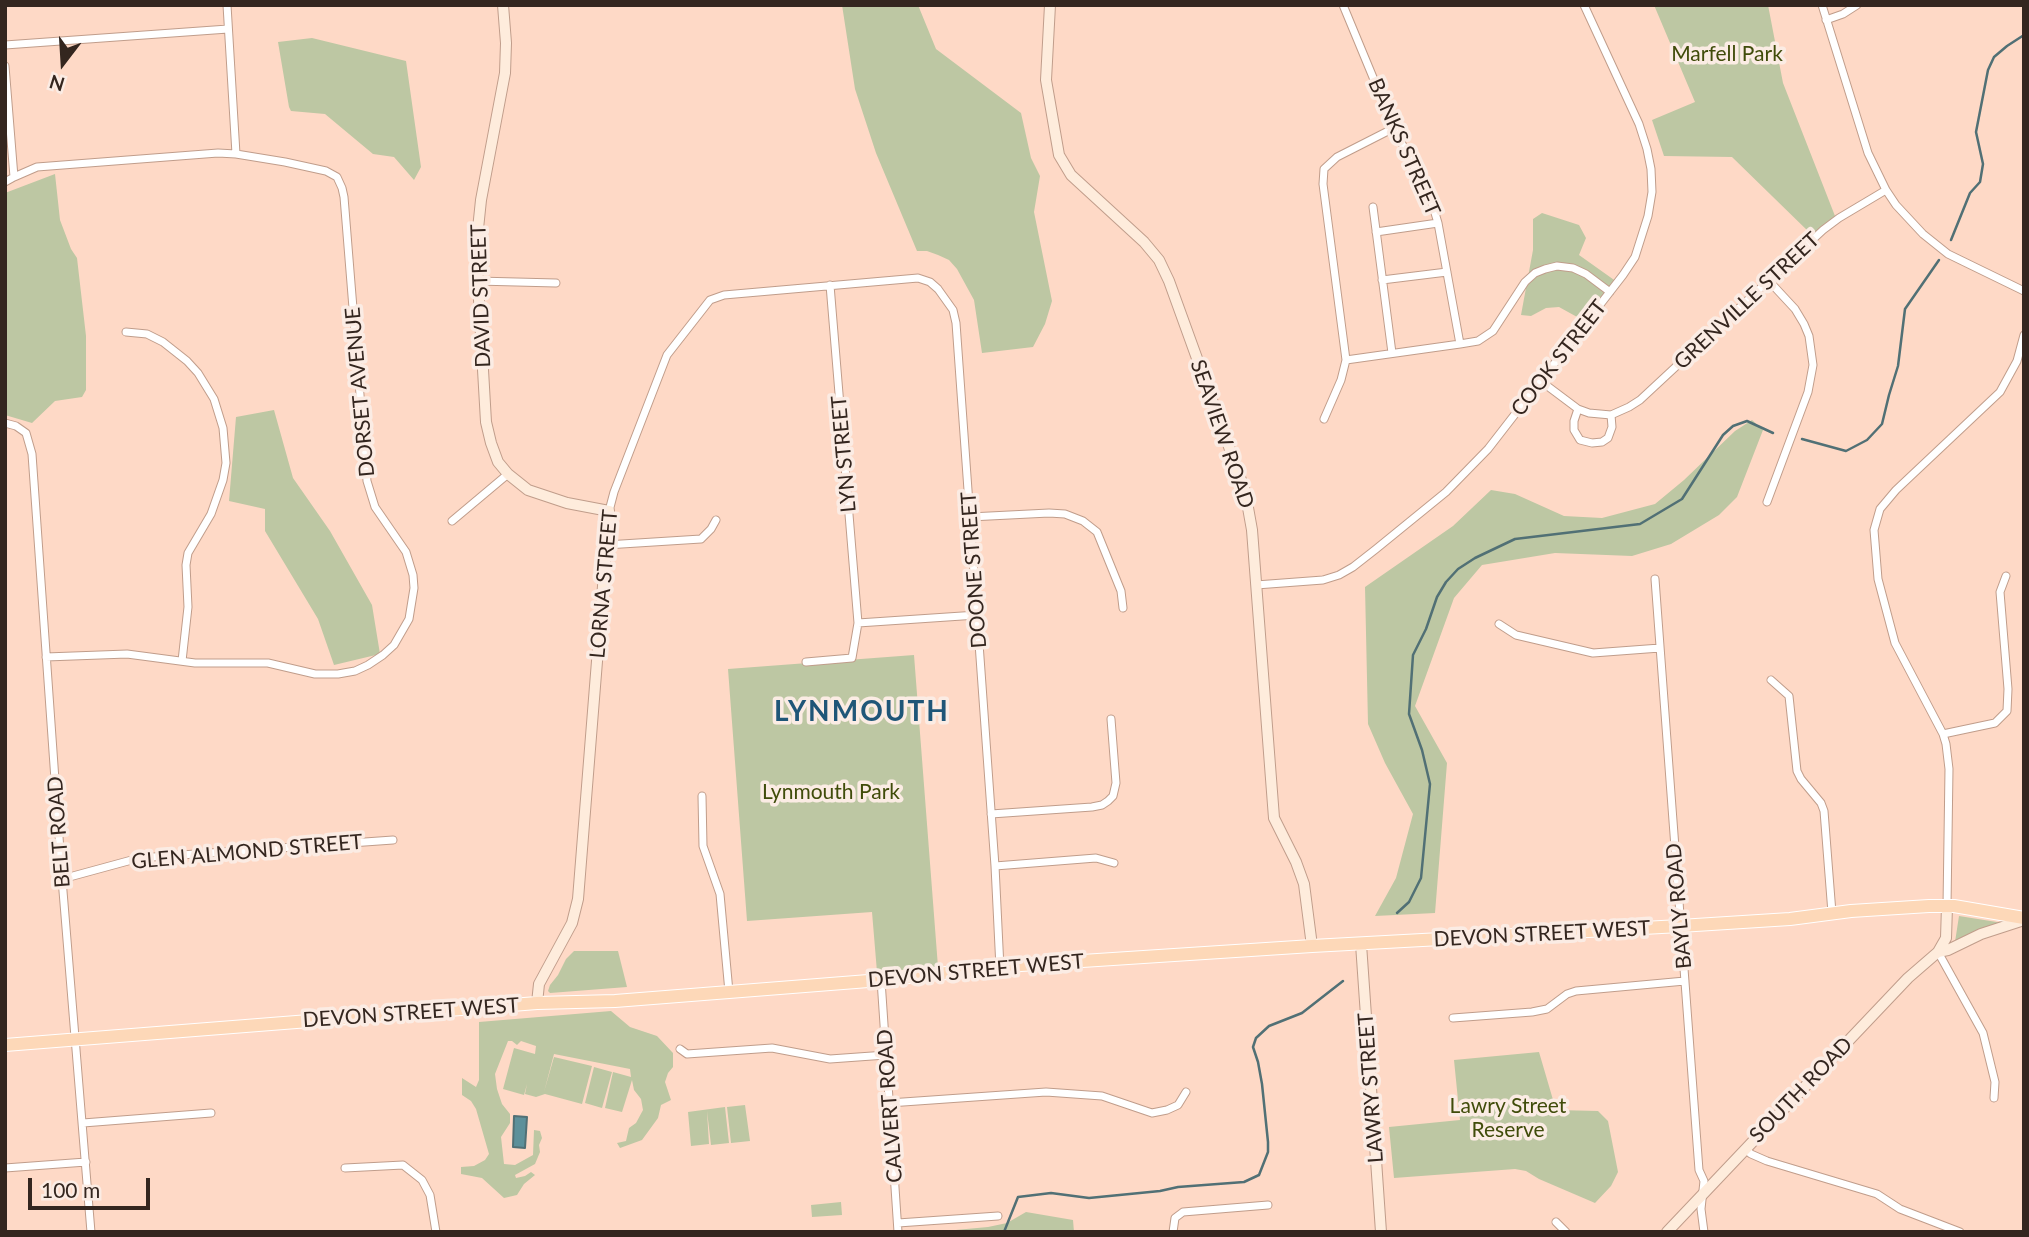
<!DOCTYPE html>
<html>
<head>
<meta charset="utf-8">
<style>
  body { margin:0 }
  #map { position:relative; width:2029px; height:1237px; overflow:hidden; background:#fed9c6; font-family:Lato,sans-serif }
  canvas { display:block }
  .frame { position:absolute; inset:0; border:7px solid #34261f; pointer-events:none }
  .north { position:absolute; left:28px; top:28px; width:70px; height:70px; -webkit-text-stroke:5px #fbece4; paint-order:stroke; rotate:197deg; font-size:19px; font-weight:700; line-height:28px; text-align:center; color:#34261f }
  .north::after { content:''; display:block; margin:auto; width:24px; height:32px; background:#34261f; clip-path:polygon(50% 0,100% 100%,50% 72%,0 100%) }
  .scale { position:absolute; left:28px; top:1178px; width:122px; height:32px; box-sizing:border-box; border:4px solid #34261f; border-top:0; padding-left:9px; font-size:21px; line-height:24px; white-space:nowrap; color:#34261f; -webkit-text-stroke:5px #fbece4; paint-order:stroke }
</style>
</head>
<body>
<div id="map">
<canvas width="2029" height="1237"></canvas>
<div class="frame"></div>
<div class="north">N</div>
<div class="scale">100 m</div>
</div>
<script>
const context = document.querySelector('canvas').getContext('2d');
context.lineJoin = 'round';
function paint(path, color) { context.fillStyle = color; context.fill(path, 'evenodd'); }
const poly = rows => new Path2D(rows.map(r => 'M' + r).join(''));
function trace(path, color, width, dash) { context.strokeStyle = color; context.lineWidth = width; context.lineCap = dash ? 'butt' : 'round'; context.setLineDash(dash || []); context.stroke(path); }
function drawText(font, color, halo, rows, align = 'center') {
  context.font = font + ' Lato,sans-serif'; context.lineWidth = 7; context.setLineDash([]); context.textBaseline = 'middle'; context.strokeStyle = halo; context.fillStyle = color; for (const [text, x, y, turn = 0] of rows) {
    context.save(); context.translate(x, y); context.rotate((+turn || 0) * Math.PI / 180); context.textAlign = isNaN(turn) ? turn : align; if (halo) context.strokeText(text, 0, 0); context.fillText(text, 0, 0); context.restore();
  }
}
paint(poly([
  [842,5,918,5,936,49,1021,113,1031,158,1040,176,1034,212,1052,301,1045,324,1033,347,982,353,974,300,957,269,949,260,938,255,927,251,917,251,876,153,855,89],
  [1654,5,1768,5,1783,83,1835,216,1812,235,1732,157,1664,156,1652,120,1695,102],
  [312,38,406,61,421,167,414,180,394,157,373,154,325,114,291,111,289,107,278,42],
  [55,174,60,220,71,249,77,258,86,336,86,390,82,397,55,401,32,423,5,415,5,193],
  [1542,213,1579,225,1586,238,1579,255,1617,282,1588,323,1559,307,1546,308,1531,316,1521,315,1533,250,1533,219],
  [274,410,293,478,330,531,372,605,380,654,334,665,318,619,265,531,265,509,229,501,236,417],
  [1752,420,1763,430,1737,497,1719,515,1671,544,1632,556,1555,553,1482,565,1454,598,1415,706,1447,763,1435,913,1375,916,1396,878,1413,814,1385,763,1368,724,1365,587,1453,526,1491,490,1515,494,1564,516,1602,518,1655,504,1684,480,1735,431],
  [914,655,938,967,877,972,872,912,747,921,728,669],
  [1959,916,2003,923,1955,942],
  [574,951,618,951,627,987,550,993,548,991,550,985,558,975,566,959],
  [611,1011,630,1027,657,1036,673,1053,673,1067,668,1073,665,1082,671,1100,661,1105,658,1118,642,1140,620,1148,617,1143,626,1141,629,1128,636,1123,643,1110,641,1099,634,1090,632,1080,622,1112,605,1108,613,1072,631,1077,630,1069,554,1054,544,1092,554,1057,592,1066,582,1104,545,1094,536,1097,525,1094,527,1084,524,1095,503,1089,514,1048,535,1054,536,1046,521,1041,517,1045,512,1041,508,1041,495,1074,497,1089,502,1104,510,1114,510,1123,501,1137,504,1164,515,1165,533,1155,534,1130,540,1131,542,1138,539,1145,540,1152,535,1164,515,1175,516,1178,525,1176,531,1172,535,1175,524,1184,517,1195,504,1198,482,1178,461,1174,461,1167,474,1166,485,1160,489,1154,476,1109,471,1101,462,1095,462,1078,476,1087,479,1080,479,1022],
  [1539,1052,1556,1110,1598,1111,1608,1121,1618,1172,1611,1186,1595,1203,1539,1179,1526,1171,1515,1169,1394,1178,1389,1127,1460,1120,1454,1060],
  [594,1067,612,1072,602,1108,585,1103],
  [745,1105,750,1141,731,1143,727,1107],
  [725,1107,729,1143,711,1145,707,1111,709,1144,691,1146,688,1112],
  [841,1202,842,1215,812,1217,811,1205],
  [1026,1212,1073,1220,1074,1232,934,1232,988,1227,1007,1223]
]), '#bdc7a3');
const water = poly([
  [514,1116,527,1117,525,1148,513,1147,514,1116]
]);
paint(water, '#5d909a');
trace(water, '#517075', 2);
trace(poly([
  [1951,240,1970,193,1980,182,1983,164,1976,132,1988,70,1994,57,2007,46,2024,35],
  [1802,439,1846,451,1867,440,1882,424,1889,395,1898,366,1905,309,1939,260],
  [1397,913,1409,902,1421,878,1430,784,1422,750,1409,714,1413,655,1426,629,1437,597,1446,582,1458,569,1475,558,1515,539,1640,524,1682,499,1723,435,1733,426,1747,421,1773,433],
  [1004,1232,1018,1197,1051,1193,1089,1198,1160,1191,1178,1187,1244,1182,1259,1175,1268,1152,1268,1142,1262,1084,1258,1062,1253,1047,1256,1038,1269,1026,1302,1013,1343,981]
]), '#517075', 2.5);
const street = poly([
  [227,5,236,154],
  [1343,5,1394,128,1432,203,1438,223,1460,344,1346,360],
  [1822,5,1868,153,1886,190,1896,205,1923,234,1948,254,2024,291],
  [1826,20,1843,14,1857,5],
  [5,45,228,29],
  [5,66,14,177,5,182],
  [14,177,37,167,218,153,236,154,285,162,326,171,337,177,342,188,344,197,367,481,375,507,406,552,413,575,414,588,409,619,394,645,383,655,368,665,355,671,338,674,315,674,268,663,195,663,127,654,46,657],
  [1373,207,1392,353],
  [1376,232,1438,223],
  [1382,280,1447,272],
  [477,281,556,283],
  [126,332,147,334,163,342,187,361,198,373,214,399,223,428,226,463,223,480,211,514,188,553,186,565,188,607,182,661],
  [1460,344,1478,341,1493,331,1525,282,1535,273,1545,269,1557,266,1573,268,1586,274,1610,292],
  [1542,382,1578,409,1589,413,1611,415,1629,407,1640,400,1823,230,1839,218,1886,190],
  [1578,409,1574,421,1574,430,1580,440,1592,443,1602,442,1608,438,1612,427,1611,415],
  [1324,419,1341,380,1346,360,1323,184,1324,169,1337,157,1394,128],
  [5,423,16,426,26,433,32,454,62,879,91,1232],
  [1767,502,1808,392,1813,365,1809,336,1804,324,1795,309,1769,281],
  [609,511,614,492,667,355,710,300,724,295,918,278,930,282,938,289,953,310,956,323,995,866,1000,968],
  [970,517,1049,513,1065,514,1083,521,1097,532,1121,591,1123,608],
  [452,521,508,474],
  [606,545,701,539,711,529,716,520],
  [1655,579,1699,1170,1704,1181,1701,1209,1704,1232],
  [1256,585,1323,580,1339,575,1353,567,1376,549,1446,492,1488,449,1623,275,1635,257,1648,216,1652,192,1651,169,1647,149,1639,124,1584,5],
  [858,623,977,615],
  [1499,624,1516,635,1593,653,1660,648],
  [806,662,852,658,858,623,830,285],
  [1771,680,1789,696,1797,771,1801,779,1821,803,1824,811,1832,913],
  [1943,734,1995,723,2007,711,2008,689,2000,592,2006,576],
  [702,796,703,846,720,894,729,992],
  [991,814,1092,807,1102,805,1108,801,1113,796,1116,783,1111,719],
  [995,866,1096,858,1114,863],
  [62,879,139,858,393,840],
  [1947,906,1949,769,1946,744,1943,734,1895,643,1878,579,1874,530,1880,509,1896,490,2000,392,2017,361,2024,335],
  [1938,952,1983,1033,1995,1082,1994,1098],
  [881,980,898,1232],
  [1453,1018,1532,1012,1547,1009,1567,994,1576,991,1685,981],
  [680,1049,687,1054,772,1048,830,1059,886,1055],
  [889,1103,1046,1092,1102,1096,1152,1113,1167,1110,1178,1105,1186,1092],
  [83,1123,211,1113],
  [1745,1149,1751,1154,1767,1161,1877,1194,1900,1209,1960,1232],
  [5,1168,86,1162],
  [345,1168,403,1165,422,1180,430,1195,436,1232],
  [1556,1222,1566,1232],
  [898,1223,998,1216],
  [1173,1232,1175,1218,1183,1212,1268,1205]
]);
const secondary = poly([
  [503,5,506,43,505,73,481,200,476,248,486,422,491,443,498,462,508,474,528,490,567,503,609,511,578,899,572,923,539,984,537,1003],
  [1050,5,1046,80,1059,155,1071,175,1144,242,1159,260,1169,281,1245,491,1252,530,1274,818,1296,862,1304,884,1312,946],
  [1361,944,1381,1232],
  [1938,952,1948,950,1981,934,2024,920],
  [1667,1232,1908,978,1938,952,1946,938,1947,906]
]);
const primary = poly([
  [5,1045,537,1003,615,1001,881,980,1021,965,1312,946,1680,926,1790,919,1851,911,1929,906,1954,906,2024,918]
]);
trace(street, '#c09d8b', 9);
trace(secondary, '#c09d8b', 12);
trace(primary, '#fff', 14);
trace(street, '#fff', 7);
trace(secondary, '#feecdc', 10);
trace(primary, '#fdd8b8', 12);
drawText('21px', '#404c0a', '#fbece4', [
  ["Marfell Park",1727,54],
  ["Lynmouth Park",831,792],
  ["Lawry Street",1508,1106],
  ["Reserve",1508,1130]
]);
drawText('21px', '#34261f', '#fbece4', [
  ["BANKS STREET",1404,147,66],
  ["DAVID STREET",481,296,-92],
  ["GRENVILLE STREET",1747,301,-43],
  ["COOK STREET",1559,358,-52],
  ["DORSET AVENUE",360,392,-95],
  ["SEAVIEW ROAD",1222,434,71],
  ["LYN STREET",844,454,-95],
  ["DOONE STREET",974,570,-94],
  ["LORNA STREET",604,584,-85],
  ["BELT ROAD",59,832,-94],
  ["GLEN ALMOND STREET",247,852,-5],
  ["BAYLY ROAD",1679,906,-95],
  ["DEVON STREET WEST",1542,934,-3],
  ["DEVON STREET WEST",976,971,-5],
  ["DEVON STREET WEST",411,1013,-4],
  ["LAWRY STREET",1371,1088,-94],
  ["SOUTH ROAD",1801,1090,-46],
  ["CALVERT ROAD",890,1106,-94]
]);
context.letterSpacing = '2px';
drawText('bold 28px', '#1f5678', '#fbece4', [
  ["LYNMOUTH",862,712]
]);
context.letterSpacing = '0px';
</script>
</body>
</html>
